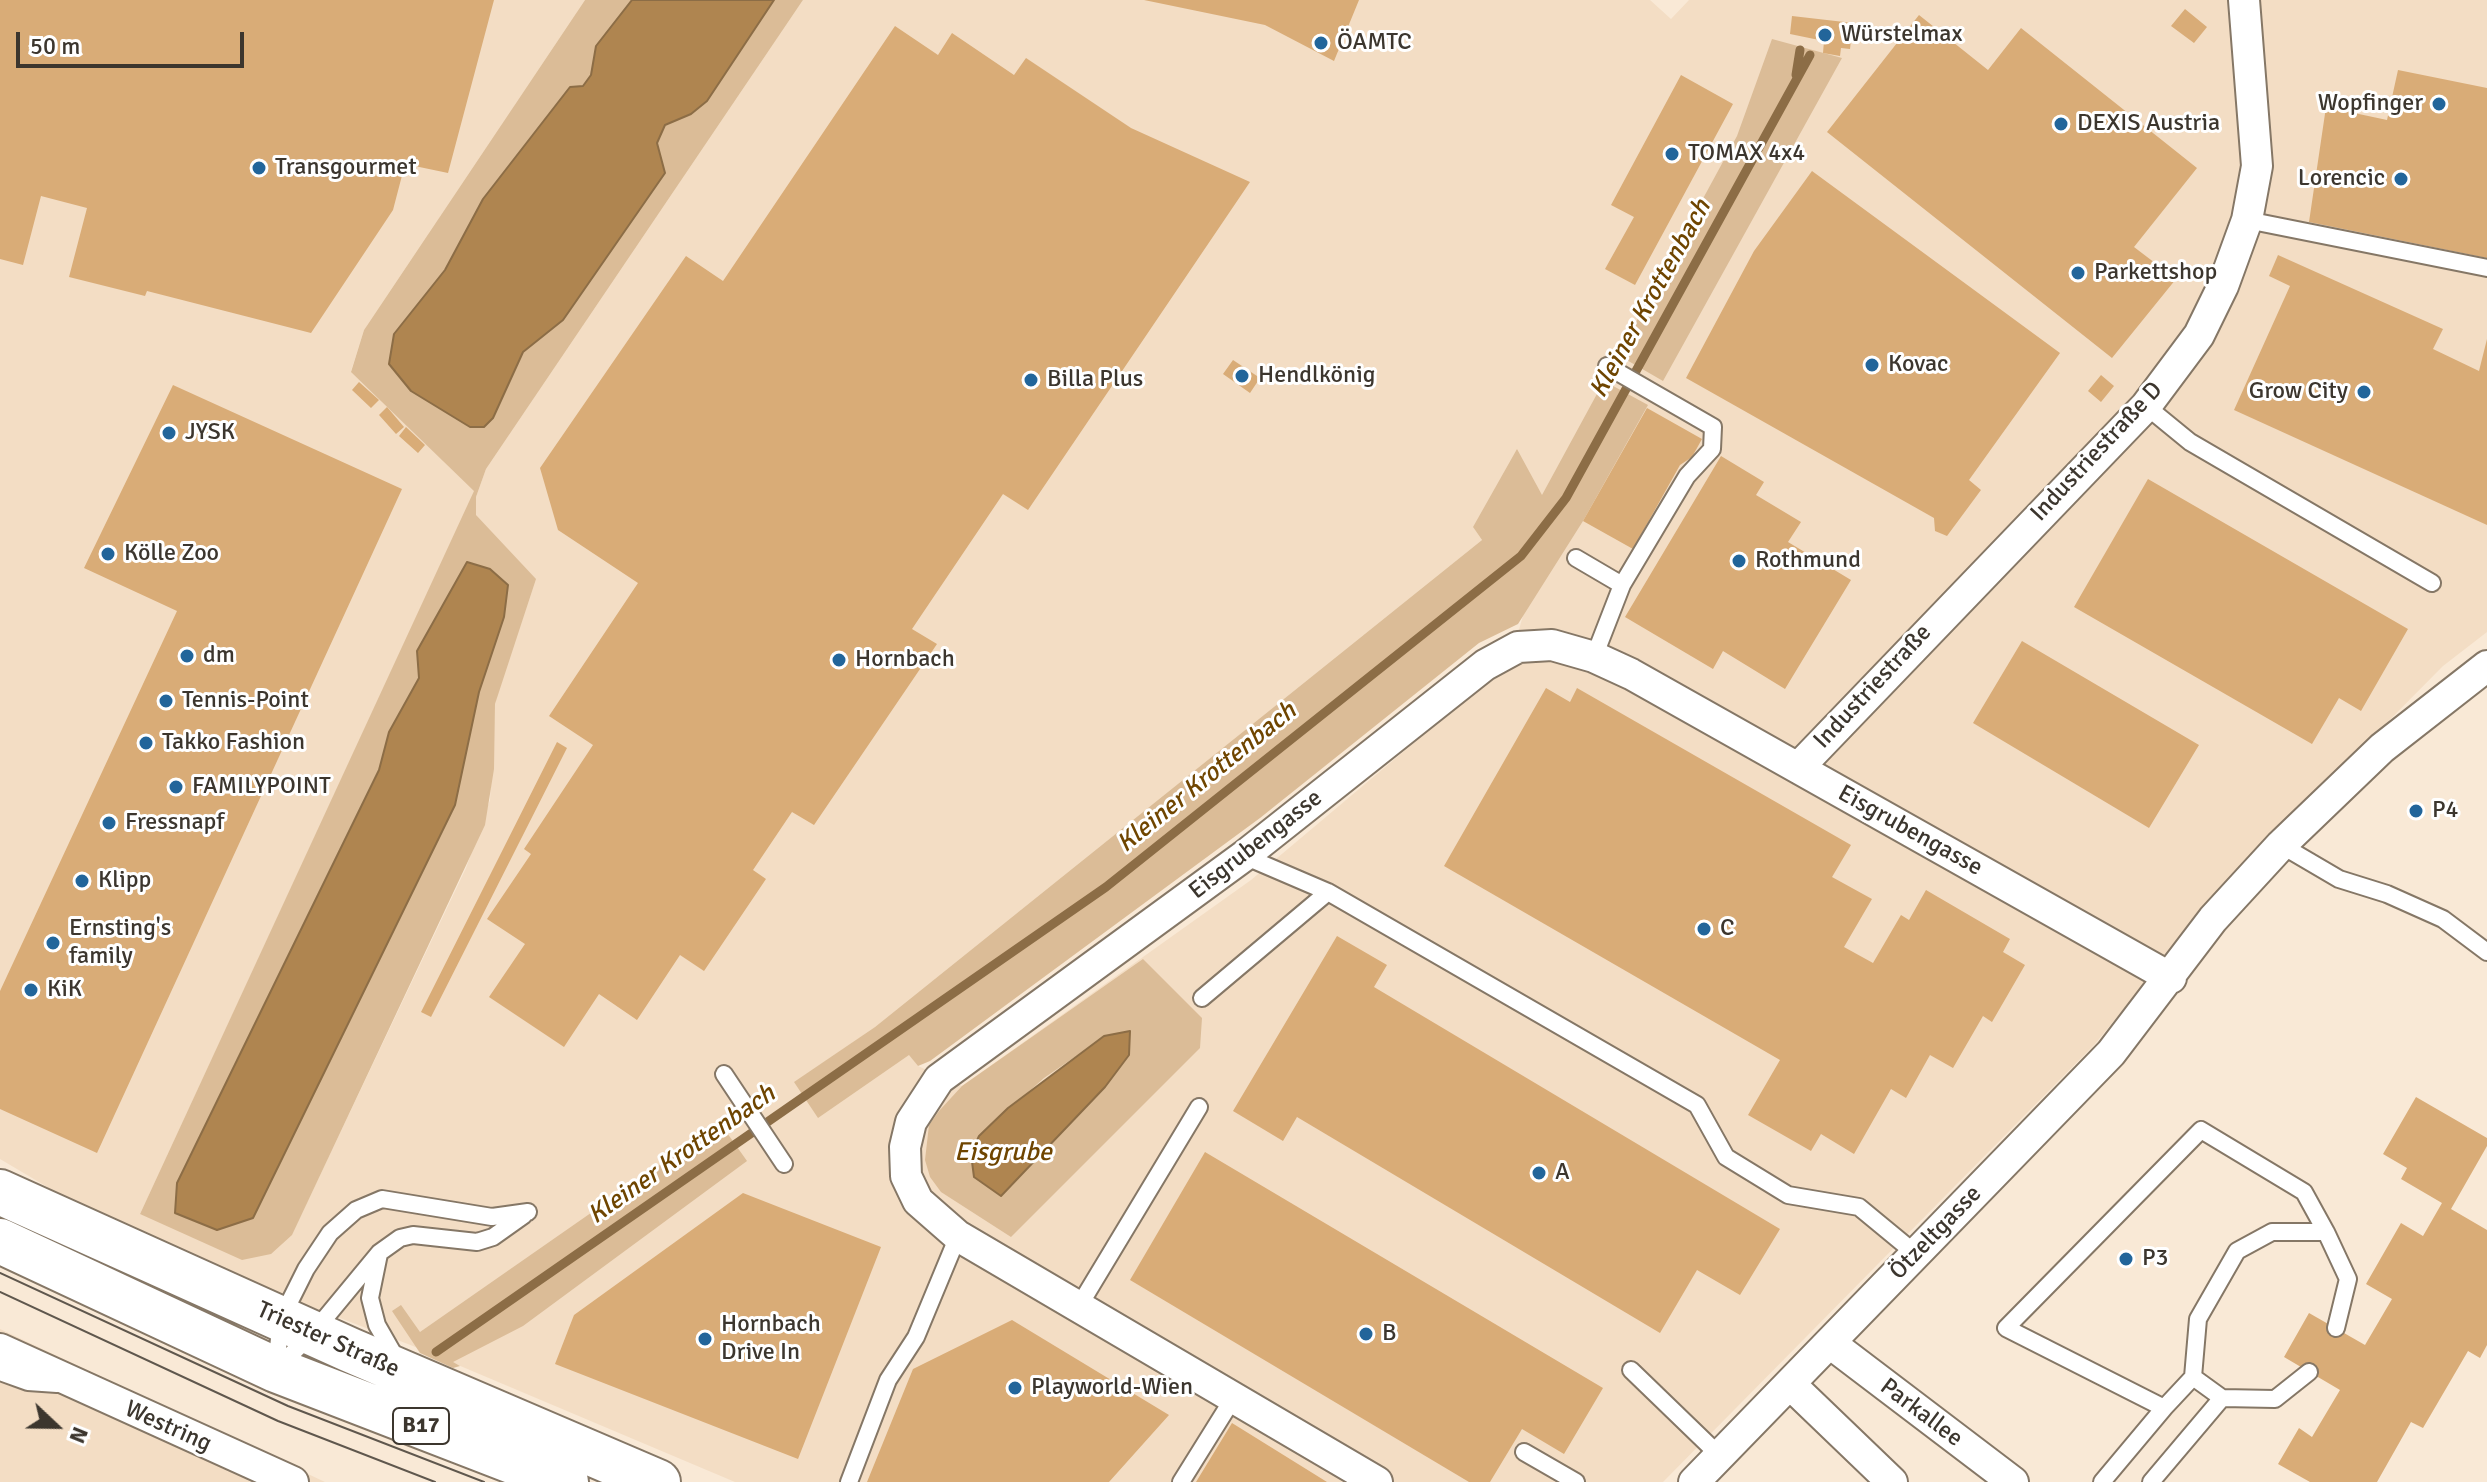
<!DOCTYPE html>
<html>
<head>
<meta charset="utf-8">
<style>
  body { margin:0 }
  #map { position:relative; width:2487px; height:1482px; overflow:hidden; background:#f9e9d6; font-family:Signika,sans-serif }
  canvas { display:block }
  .north { position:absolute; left:16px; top:1386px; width:80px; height:80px; -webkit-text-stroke:6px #fff; paint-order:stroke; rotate:112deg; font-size:22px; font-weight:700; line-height:32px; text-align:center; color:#3c362e }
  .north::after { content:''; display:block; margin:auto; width:28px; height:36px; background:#3c362e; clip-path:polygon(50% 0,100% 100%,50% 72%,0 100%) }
  .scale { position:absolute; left:16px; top:32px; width:228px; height:36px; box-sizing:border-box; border:4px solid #3c362e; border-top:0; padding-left:10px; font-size:24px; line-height:28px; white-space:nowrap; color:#3c362e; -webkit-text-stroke:6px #fff; paint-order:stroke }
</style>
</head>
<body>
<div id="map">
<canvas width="2487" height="1482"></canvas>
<div class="north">N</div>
<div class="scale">50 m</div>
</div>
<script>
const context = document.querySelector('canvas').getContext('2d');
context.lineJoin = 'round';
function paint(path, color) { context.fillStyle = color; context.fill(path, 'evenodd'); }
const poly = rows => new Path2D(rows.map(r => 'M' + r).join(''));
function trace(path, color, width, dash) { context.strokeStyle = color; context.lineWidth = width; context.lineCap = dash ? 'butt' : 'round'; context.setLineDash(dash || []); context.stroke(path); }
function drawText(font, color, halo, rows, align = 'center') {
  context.font = font + ' Signika,sans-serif'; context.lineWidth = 6; context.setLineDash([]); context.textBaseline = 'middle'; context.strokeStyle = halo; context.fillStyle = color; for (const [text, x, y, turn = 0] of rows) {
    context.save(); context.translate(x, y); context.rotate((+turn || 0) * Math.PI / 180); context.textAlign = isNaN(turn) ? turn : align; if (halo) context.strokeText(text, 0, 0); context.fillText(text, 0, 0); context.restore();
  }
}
paint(poly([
  [0,0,585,0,364,330,351,371,475,491,140,1214,292,1234,466,868,490,800,495,704,503,671,476,515,476,497,486,469,803,0,1650,0,1671,19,1689,0,2487,0,2487,632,2443,666,2227,884,2094,1045,1663,1482,735,1482,413,1346,228,1275,110,1224,0,1159],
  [1473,527,1534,576,1510,662,1251,880,962,1086,918,1066,909,1054,794,1083,875,1027,1482,540],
  [0,1329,325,1482,0,1482]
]), '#f3ddc4');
paint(poly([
  [585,0,803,0,486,469,476,497,476,515,536,579,495,704,494,769,485,825,292,1235,271,1254,242,1260,140,1214,474,491,351,372,364,330],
  [508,585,504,617,479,692,455,805,253,1218,175,1213,177,1183,379,769,389,732,419,678],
  [1772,39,1842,58,1663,381,1618,355,1737,136],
  [1604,381,1648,405,1583,521,1518,624,1479,643,1260,818,930,1061,918,1066,909,1055,818,1118,794,1082,875,1027,1482,540,1473,527,1517,449,1542,495],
  [1143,959,1202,1018,1200,1048,1011,1237,941,1192,930,1177,925,1160,929,1125,939,1111,962,1086],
  [1104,1037,1105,1087,1074,1118,979,1136,1044,1078],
  [720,1123,747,1161,523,1326,453,1362,460,1366,453,1368,420,1353,392,1311,401,1305,420,1332]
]), '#dbbc97');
const water = poly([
  [632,0,774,0,707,101,691,114,665,125,657,143,665,173,563,320,523,352,493,418,484,427,470,427,411,391,389,364,394,334,445,270,483,199,570,87,583,86,591,75,596,46,632,0],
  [467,562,490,569,508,585,504,617,479,692,455,805,253,1218,217,1230,175,1213,177,1183,379,770,389,732,419,678,417,651,467,562],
  [1130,1031,1129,1055,1105,1087,1001,1196,974,1177,971,1154,979,1136,1008,1108,1104,1036,1130,1031]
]);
paint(water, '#af8550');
trace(water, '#8c6d46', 2);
trace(poly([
  [1796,75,1800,50],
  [436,1352,1106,887,1521,556,1566,498,1810,55]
]), '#8c6d46', 9);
paint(poly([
  [0,0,494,0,448,173,405,164,393,210,311,333,147,291,145,296,69,277,87,208,41,196,23,265,0,259],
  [1144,0,1359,0,1334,61,1265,25],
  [2185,9,2207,27,2194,43,2171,26],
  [1919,15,1988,70,2021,28,2197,168,2134,247,2176,279,2112,358,1827,132],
  [1792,16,1853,23,1850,49,1841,48,1840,56,1823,53,1824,41,1790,34],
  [895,26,938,55,952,33,1014,75,1026,58,1131,128,1250,182,1028,510,1003,494,912,629,937,644,814,825,792,812,753,870,766,879,704,971,680,955,637,1020,599,994,564,1047,489,997,525,944,487,919,531,854,524,849,593,745,549,716,638,583,558,530,540,468,686,256,723,281],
  [2398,70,2487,88,2487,258,2309,222,2326,107,2387,120],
  [1681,75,1733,104,1635,285,1605,269,1634,217,1611,205],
  [1812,171,2060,353,1969,480,1981,490,1947,536,1935,531,1934,518,1686,378,1754,251],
  [2278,255,2443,329,2433,349,2479,371,2487,339,2487,525,2234,410,2290,286,2269,276],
  [1233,360,1260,378,1250,393,1223,374],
  [2101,375,2114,386,2101,402,2088,391],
  [359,382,379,400,371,408,352,390],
  [173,385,402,489,97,1153,0,1109,0,991,177,611,84,568],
  [387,407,404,427,396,434,379,415],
  [1647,408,1702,439,1692,457,1680,465,1633,549,1583,521],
  [406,427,425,445,418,453,399,436],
  [1721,456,1764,482,1756,495,1801,522,1788,542,1851,580,1785,689,1723,651,1713,669,1625,617],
  [2148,479,2408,629,2361,711,2339,698,2312,744,2074,607],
  [2022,641,2199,745,2149,828,1973,723],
  [1546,688,1570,702,1577,688,1851,845,1832,877,1872,899,1844,947,1873,963,1901,915,1909,920,1926,890,2010,939,2003,952,2025,965,1992,1022,1983,1016,1953,1068,1930,1055,1906,1098,1891,1089,1854,1154,1821,1134,1811,1151,1748,1115,1780,1060,1444,866],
  [557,742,567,748,431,1017,421,1012],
  [1337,936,1387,965,1374,987,1780,1229,1740,1295,1697,1270,1660,1333,1297,1117,1283,1141,1233,1111],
  [2416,1097,2487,1138,2487,1146,2451,1209,2487,1230,2487,1345,2480,1358,2468,1351,2423,1428,2411,1422,2377,1482,2310,1482,2278,1464,2299,1428,2312,1437,2340,1390,2284,1357,2309,1313,2365,1345,2392,1299,2366,1284,2401,1223,2423,1236,2442,1203,2401,1179,2407,1168,2383,1154],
  [1205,1152,1603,1388,1564,1454,1522,1429,1490,1482,1469,1482,1130,1280],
  [743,1193,881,1247,798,1459,555,1364,574,1315],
  [1012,1320,1169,1415,1109,1482,867,1482,913,1369],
  [1232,1423,1327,1482,1196,1482]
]), '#d9ac77');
const service = poly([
  [2247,220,2487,268],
  [1607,366,1713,427,1712,449,1687,476,1622,585],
  [2146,406,2190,442,2432,583],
  [1576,558,1622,585,1594,657],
  [2281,845,2339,879,2387,894,2443,919,2487,952],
  [1244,856,1328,892,1697,1105,1726,1157,1788,1195,1859,1207,1916,1254],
  [1202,998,1328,892],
  [724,1074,784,1164],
  [379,1254,370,1298,377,1325,397,1360],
  [1079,1306,1199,1107],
  [276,1368,281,1319,306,1269,330,1233,356,1210,382,1199,492,1217,528,1212],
  [277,1368,312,1334,379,1253,400,1238,413,1235,477,1242,493,1237,524,1215],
  [1631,1370,1720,1456],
  [0,1372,28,1382,57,1384],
  [2222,1398,2193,1377,2198,1319,2237,1251,2272,1232,2326,1232,2348,1279,2336,1328],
  [2164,1408,2193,1377],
  [1524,1452,1576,1482],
  [849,1482,888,1380,916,1337,958,1236],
  [1181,1482,1234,1397],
  [2102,1482,2164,1408,2006,1328,2201,1130,2304,1192,2326,1232],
  [2151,1482,2222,1398,2275,1399,2309,1372]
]);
const minor = poly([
  [1798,768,2146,406,2199,335,2223,286,2247,220,2257,166,2244,0],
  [1830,1343,2013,1482],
  [0,1349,293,1482],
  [1791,1385,1892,1482],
  [1377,1482,958,1236,918,1201,906,1176,905,1147,911,1122,939,1079,1244,856,1485,665,1518,647,1552,645,1594,657,1631,674,2171,978],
  [1694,1482,2111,1053,2213,919,2281,845,2382,748,2487,666]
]);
const primary = poly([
  [0,1192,350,1350,658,1482],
  [0,1241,276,1370,566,1482]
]);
trace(service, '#857766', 20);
trace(minor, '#857766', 34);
trace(primary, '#857766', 48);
trace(service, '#fff', 16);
trace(minor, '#fff', 30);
trace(primary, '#fff', 44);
trace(poly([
  [0,1273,288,1406,484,1482],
  [0,1292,278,1421,435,1482]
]), '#5f574d', 2);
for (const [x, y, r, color] of [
  [1825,35,8,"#22659a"],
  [1321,43,8,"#22659a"],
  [2439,104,8,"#22659a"],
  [2061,124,8,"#22659a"],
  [1672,154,8,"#22659a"],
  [259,168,8,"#22659a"],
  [2401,179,8,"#22659a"],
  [2078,273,8,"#22659a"],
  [1872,365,8,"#22659a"],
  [1242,376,8,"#22659a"],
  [1031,380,8,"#22659a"],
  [2364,392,8,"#22659a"],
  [169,433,8,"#22659a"],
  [108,554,8,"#22659a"],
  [1739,561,8,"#22659a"],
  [187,656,8,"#22659a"],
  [839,660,8,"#22659a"],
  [166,701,8,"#22659a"],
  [146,743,8,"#22659a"],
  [176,787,8,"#22659a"],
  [2416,811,8,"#22659a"],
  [109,823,8,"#22659a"],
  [82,881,8,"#22659a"],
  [1704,929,8,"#22659a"],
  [53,943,8,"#22659a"],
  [31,990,8,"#22659a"],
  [1539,1173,8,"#22659a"],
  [2126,1259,8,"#22659a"],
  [1366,1334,8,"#22659a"],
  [705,1339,8,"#22659a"],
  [1015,1388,8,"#22659a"]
]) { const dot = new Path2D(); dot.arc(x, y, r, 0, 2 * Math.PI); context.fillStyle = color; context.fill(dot); trace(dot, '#fff', 3); }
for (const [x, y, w] of [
  [421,1426,56]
]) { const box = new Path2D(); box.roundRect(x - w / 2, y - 18, w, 36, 6); context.fillStyle = '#fff'; context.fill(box); trace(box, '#3c362e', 2); }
drawText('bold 22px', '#3c362e', null, [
  ["B17",421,1426]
]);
drawText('24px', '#3c362e', '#fff', [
  ["Würstelmax",1841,35],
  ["ÖAMTC",1337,43],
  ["Wopfinger",2423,104,"right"],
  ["DEXIS Austria",2077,124],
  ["TOMAX 4x4",1688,154],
  ["Transgourmet",275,168],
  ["Lorencic",2385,179,"right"],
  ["Parkettshop",2094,273],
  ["Kovac",1888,365],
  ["Hendlkönig",1258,376],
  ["Billa Plus",1047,380],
  ["Grow City",2348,392,"right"],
  ["JYSK",185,433],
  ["Kölle Zoo",124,554],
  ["Rothmund",1755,561],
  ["dm",203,656],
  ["Hornbach",855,660],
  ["Tennis-Point",182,701],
  ["Takko Fashion",162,743],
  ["FAMILYPOINT",192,787],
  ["P4",2432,811],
  ["Fressnapf",125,823],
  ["Klipp",98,881],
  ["Ernsting's",69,929],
  ["family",69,957],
  ["C",1720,929],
  ["KiK",47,990],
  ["A",1555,1173],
  ["P3",2142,1259],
  ["Hornbach",721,1325],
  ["Drive In",721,1353],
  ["B",1382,1334],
  ["Playworld-Wien",1031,1388]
], 'left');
drawText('24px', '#3c362e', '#fff', [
  ["Industriestraße D",2097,452,-47],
  ["Industriestraße",1873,687,-47],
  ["Eisgrubengasse",1910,831,29],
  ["Eisgrubengasse",1256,845,-38],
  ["Ötzeltgasse",1936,1233,-46],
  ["Triester Straße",328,1340,24],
  ["Parkallee",1921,1413,37],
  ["Westring",168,1427,24]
]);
drawText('italic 26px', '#6f4500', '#fff', [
  ["Kleiner Krottenbach",1651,299,-61],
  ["Kleiner Krottenbach",1207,778,-39],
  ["Eisgrube",1003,1153],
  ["Kleiner Krottenbach",682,1155,-35]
]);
</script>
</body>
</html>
